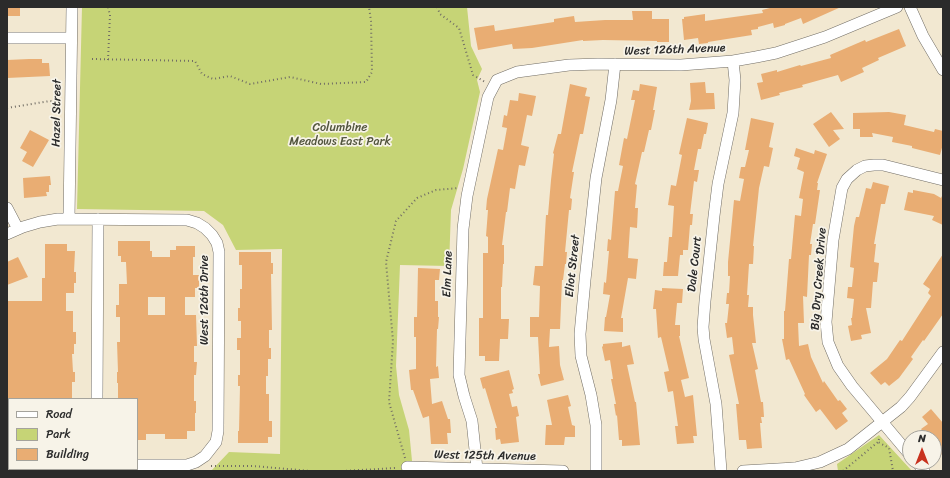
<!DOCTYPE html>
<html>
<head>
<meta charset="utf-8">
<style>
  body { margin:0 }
  #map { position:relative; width:950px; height:478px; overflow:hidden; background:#f2e8d1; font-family:Sriracha,sans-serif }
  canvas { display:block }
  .frame { position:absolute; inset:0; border:8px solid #2b2b2b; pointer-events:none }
  .legend { position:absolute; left:8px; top:398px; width:130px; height:72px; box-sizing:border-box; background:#f7f3e8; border:1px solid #a5a39c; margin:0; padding:5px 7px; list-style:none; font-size:12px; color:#2b2b2b }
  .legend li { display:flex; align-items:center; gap:8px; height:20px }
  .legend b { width:20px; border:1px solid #a5a39c }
  .north { position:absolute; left:902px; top:430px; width:40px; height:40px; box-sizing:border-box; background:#f7f3e8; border:1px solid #a5a39c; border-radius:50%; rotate:0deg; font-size:11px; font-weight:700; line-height:16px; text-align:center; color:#2b2b2b }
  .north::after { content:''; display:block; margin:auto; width:14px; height:18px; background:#c8321e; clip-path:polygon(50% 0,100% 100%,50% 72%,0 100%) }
</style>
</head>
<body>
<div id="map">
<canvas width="950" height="478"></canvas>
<div class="frame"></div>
<ul class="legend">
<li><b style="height:5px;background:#fff"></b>Road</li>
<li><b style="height:11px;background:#c6d476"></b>Park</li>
<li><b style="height:11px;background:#e9ad73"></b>Building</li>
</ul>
<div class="north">N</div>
</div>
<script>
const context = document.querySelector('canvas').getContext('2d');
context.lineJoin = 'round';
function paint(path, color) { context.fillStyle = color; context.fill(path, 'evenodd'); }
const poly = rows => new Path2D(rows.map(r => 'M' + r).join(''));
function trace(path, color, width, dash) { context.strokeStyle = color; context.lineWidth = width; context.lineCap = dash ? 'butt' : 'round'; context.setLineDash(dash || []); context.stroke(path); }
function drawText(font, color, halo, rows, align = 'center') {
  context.font = font + ' Sriracha,sans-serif'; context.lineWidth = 3.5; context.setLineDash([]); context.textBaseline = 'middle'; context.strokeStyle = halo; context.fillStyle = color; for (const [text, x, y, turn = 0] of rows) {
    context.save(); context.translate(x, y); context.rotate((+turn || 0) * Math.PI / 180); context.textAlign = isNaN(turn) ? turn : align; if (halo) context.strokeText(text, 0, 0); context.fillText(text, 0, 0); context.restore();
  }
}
paint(poly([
  [82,7,467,7,471,46,482,69,477,80,480,92,463,169,451,210,449,266,400,265,396,366,399,395,409,430,413,471,211,471,229,452,280,454,282,249,236,250,223,225,204,211,77,209],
  [879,435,912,471,838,471,837,464]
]), '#c6d476');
paint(poly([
  [8,7,20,7,20,16,8,16],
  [774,7,841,7,803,24,801,18,785,24,785,25,774,28,773,23,758,27,758,29,751,30,752,35,708,42,708,43,699,44,698,38,684,40,682,19,684,19,684,17,705,14,705,21,763,13,762,10],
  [632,11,652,11,652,19,669,19,669,42,657,42,657,41,603,40,583,41,583,40,532,48,513,49,512,44,478,50,474,28,494,25,495,31,554,22,554,19,574,16,575,22,605,20,633,20],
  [899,29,906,46,878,58,879,60,862,68,864,72,841,82,838,75,802,85,803,87,779,93,780,95,761,100,757,83,763,82,761,74,777,70,777,72,800,65,801,66,831,58,830,55,865,40,866,42],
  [29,59,42,59,42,63,49,63,50,76,7,78,7,60],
  [705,82,706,93,714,93,715,109,689,110,691,101,690,83],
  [570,84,587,88,585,96,590,97,583,134,580,134,572,172,574,172,570,198,572,199,571,210,569,210,565,252,567,252,566,264,565,264,563,280,562,280,560,329,550,329,549,347,559,346,560,365,564,380,541,386,538,374,540,374,538,337,530,337,530,317,539,317,540,286,533,285,535,266,543,266,546,215,548,215,551,180,554,154,553,153,558,134,561,134],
  [640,84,657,87,653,110,655,110,651,130,649,130,644,152,642,152,635,184,637,185,635,208,638,208,637,228,630,227,628,258,638,259,636,279,628,278,621,318,623,318,623,332,604,331,605,317,606,317,610,295,603,294,604,282,606,283,609,251,607,251,608,239,611,240,615,191,618,191,623,166,619,165,624,138,627,139,635,100,631,100,633,90,639,91],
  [519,93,536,96,532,116,527,115,521,145,529,147,525,166,519,165,515,189,510,188,507,212,506,212,502,245,504,245,504,264,503,264,502,287,501,287,501,319,509,319,508,339,500,339,499,361,485,361,485,356,479,356,479,318,483,318,483,253,488,253,488,237,486,236,488,210,486,210,487,199,498,149,503,150,507,128,502,127,504,115,507,116,510,100,518,101],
  [831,112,844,129,833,130,840,139,829,147,813,124],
  [889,112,906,115,904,125,934,132,935,129,943,131,943,144,940,155,912,148,912,146,892,142,893,137,872,133,873,137,860,137,860,129,853,129,853,113],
  [687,118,708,123,706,134,704,134,701,149,698,149,694,170,699,170,697,182,694,181,690,214,693,214,692,225,690,225,688,250,683,250,683,255,680,255,678,276,663,276,664,262,667,262,669,237,672,237,674,206,668,205,671,185,676,186,682,155,679,154],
  [751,118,774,123,769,147,773,148,769,167,764,166,759,188,753,246,754,246,753,264,749,264,747,295,749,295,748,307,753,307,753,315,756,343,752,343,758,369,755,370,761,402,763,402,764,417,761,417,762,423,760,423,762,448,747,449,746,440,739,440,736,404,739,404,729,355,734,354,732,337,727,338,725,323,727,323,729,304,726,304,727,293,729,293,730,276,728,276,728,262,734,200,740,201,744,179,739,178,741,167,745,167,749,150,745,150],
  [30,130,49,140,33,167,22,161,27,152,20,148],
  [796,148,814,154,815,150,827,154,817,183,818,183,817,190,820,190,815,224,813,224,810,244,812,244,811,255,809,255,807,297,803,296,804,323,798,323,799,346,808,344,811,357,823,383,824,381,838,401,840,400,847,409,842,413,848,421,836,430,820,409,816,412,804,395,805,394,789,359,786,360,782,339,784,339,784,311,785,311,789,259,791,259,795,215,801,216,803,199,799,198,804,172,797,169,800,158,794,156],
  [50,176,51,185,49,185,49,192,46,192,47,196,24,198,23,178],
  [873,182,889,186,885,204,881,204,874,244,876,244,874,262,879,263,877,282,873,282,871,308,866,308,871,333,861,335,862,339,851,341,848,326,852,325,851,318,852,318,854,299,847,298,848,287,852,287,854,268,850,267,854,226,856,217,859,217,866,188,871,189],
  [913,190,934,194,941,198,943,194,943,225,932,220,934,216,904,210,908,192,913,193],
  [118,241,150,241,150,251,152,251,152,257,170,257,170,250,176,250,176,246,195,246,195,257,193,257,193,275,199,275,199,288,195,288,195,297,185,297,185,315,196,315,197,346,194,346,194,362,197,362,196,375,194,375,194,401,196,401,196,413,195,413,195,431,187,431,187,439,165,439,165,434,146,434,146,440,137,440,137,399,118,399,118,383,117,383,117,372,118,372,117,342,120,342,120,317,116,317,116,305,119,305,119,284,127,284,126,262,121,262,121,256,118,256],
  [148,297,165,297,165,315,148,315],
  [45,244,67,244,67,251,75,251,74,272,76,272,76,283,74,283,74,293,66,293,66,311,73,311,73,332,76,332,76,344,74,344,74,354,72,354,73,372,75,372,75,382,72,382,72,399,7,399,7,331,8,331,7,301,42,301,42,278,45,278],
  [239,252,271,252,271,263,273,263,273,274,271,274,272,330,269,330,269,348,271,348,271,359,268,359,268,376,266,376,266,394,269,394,269,421,272,421,272,437,268,437,268,443,238,443,238,431,239,431,240,386,238,386,238,375,240,375,240,350,237,350,237,338,241,338,241,321,238,321,238,308,240,308,240,289,242,289,242,265,239,265],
  [943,254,943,314,924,341,923,340,911,357,913,359,899,378,889,386,885,382,881,385,870,373,887,359,900,340,902,341,931,296,928,293,930,289,923,284],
  [18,257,28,277,7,285,7,262],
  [418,268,440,269,439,280,435,280,435,301,438,301,438,317,439,317,438,329,437,329,436,367,438,366,439,378,430,379,432,404,442,401,448,419,450,419,451,433,447,433,448,444,431,444,429,416,423,418,413,390,411,390,409,370,416,369,416,337,414,337,414,317,417,317],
  [662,288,683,289,682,303,677,303,675,325,680,325,680,336,679,336,689,378,681,380,685,397,693,395,697,436,693,436,694,443,677,444,675,426,678,426,673,391,668,392,664,372,669,371,661,337,658,338,656,309,653,309,655,290,662,291],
  [622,342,622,347,630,345,634,364,627,365,635,402,636,402,640,445,622,446,622,440,619,440,617,415,616,416,614,404,616,404,611,379,613,379,610,360,605,361,602,347,603,346,603,344],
  [509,370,514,389,512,390,513,393,509,394,512,407,517,406,519,416,516,417,519,442,501,444,500,439,496,440,495,428,497,428,485,388,483,389,480,378],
  [568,395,571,406,568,407,572,425,575,426,575,437,565,437,564,445,545,445,546,425,552,425,547,400],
  [931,409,943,423,943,456,934,446,934,438,928,438,921,429,928,424,922,417]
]), '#e9ad73');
const minor = poly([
  [910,7,923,36,943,70],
  [7,38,71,38],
  [7,208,18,229],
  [69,219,72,7],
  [7,234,23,227,40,222,58,219,187,220,197,223,205,228,212,235,217,243,219,252,218,431,216,442,205,456,196,462,187,465,137,465],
  [97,399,98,219],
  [910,455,852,386,838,366,828,342,826,322,833,240,842,188,847,179,857,170,865,166,874,165,883,165,943,180],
  [917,462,924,471],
  [7,464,9,464],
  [407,467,563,471],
  [477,469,472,421,464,396,459,375,463,229,467,196,488,97,497,80,517,72,569,65,598,64,681,65,733,61,756,57,776,53,825,37,897,7],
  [596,471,596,425,591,395,581,356,580,334,585,280,596,178,611,100,615,64],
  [721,471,716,404,704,339,703,327,705,301,714,216,718,184,733,113,735,80,733,61],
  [743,471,795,468,820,462,848,449,901,407,910,397,943,352]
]);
trace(minor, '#716d65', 12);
trace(poly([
  [437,7,440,14,459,28,473,75,485,82],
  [92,59,195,61,202,74,213,79,230,76,250,84,290,77,321,84,366,82,372,72,371,21,369,7],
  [108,60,110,15,108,7],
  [7,108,50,101,61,102],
  [879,439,878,442,889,448,893,471],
  [405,458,389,402,393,341,386,262,396,221,417,198,436,190,459,188],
  [211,466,253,466,311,471],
  [342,471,396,468],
  [843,471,878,442]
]), '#716d65', 2, [1, 3]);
trace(minor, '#fff', 11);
drawText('12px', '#2b2b2b', '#f7f3e8', [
  ["West 126th Avenue",675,50,-2],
  ["Hazel Street",57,113,-89],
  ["Dale Court",695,264,-84],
  ["Eliot Street",573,266,-84],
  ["Elm Lane",448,274,-88],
  ["Big Dry Creek Drive",819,279,-86],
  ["West 126th Drive",205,300,-90],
  ["West 125th Avenue",485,456,1]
]);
drawText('12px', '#52553e', '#f7f3e8', [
  ["Columbine",340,128],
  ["Meadows East Park",340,142]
]);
</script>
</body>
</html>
